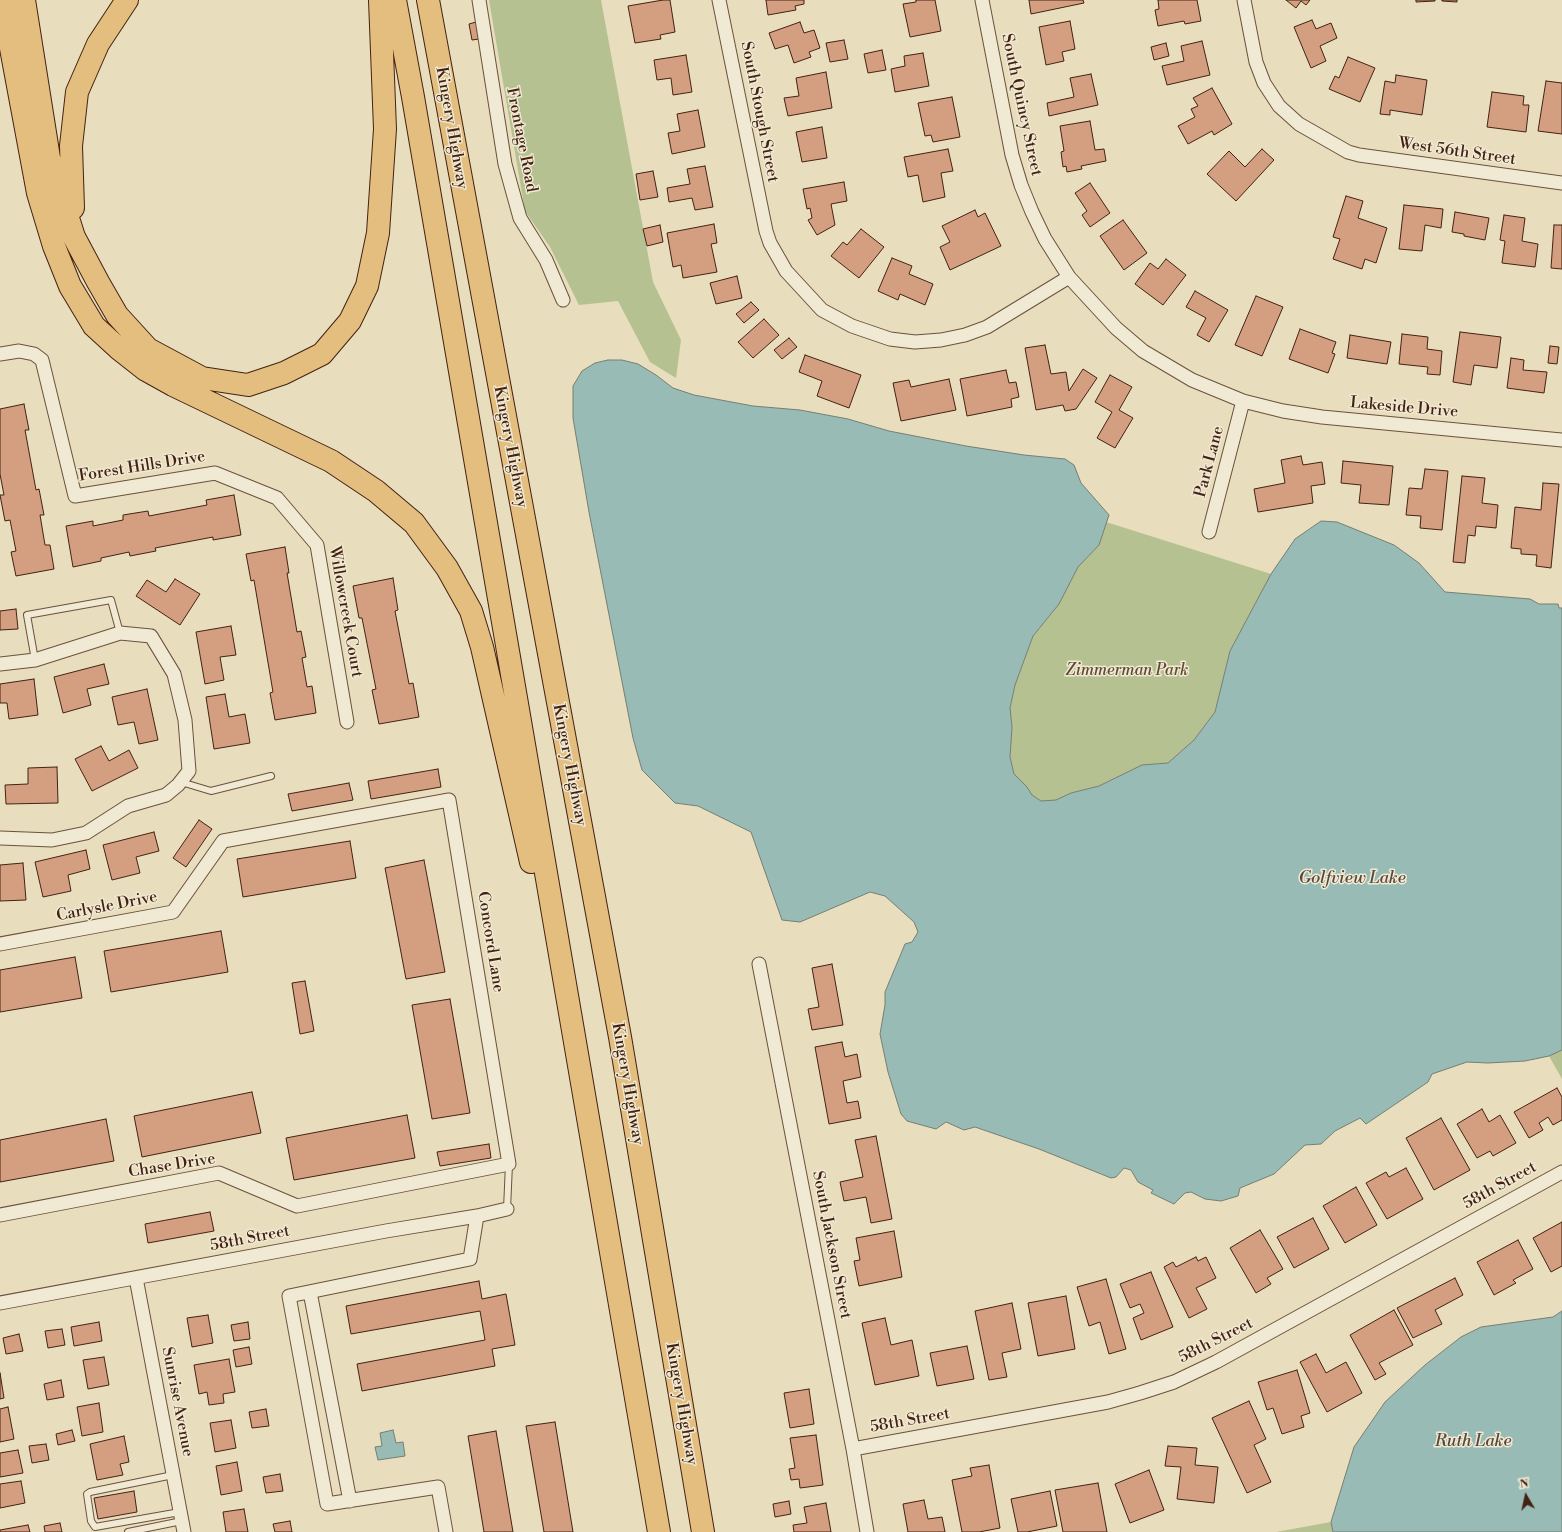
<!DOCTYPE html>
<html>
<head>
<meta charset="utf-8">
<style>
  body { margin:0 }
  #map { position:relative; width:1562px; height:1532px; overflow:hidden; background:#e8ddbc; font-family:"Libre Bodoni",serif }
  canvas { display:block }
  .north { position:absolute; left:1506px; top:1476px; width:40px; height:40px; -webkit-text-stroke:3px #f0e9d3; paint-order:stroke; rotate:351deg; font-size:11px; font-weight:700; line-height:16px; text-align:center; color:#432213 }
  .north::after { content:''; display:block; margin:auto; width:14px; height:18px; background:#432213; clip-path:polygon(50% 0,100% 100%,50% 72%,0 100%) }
</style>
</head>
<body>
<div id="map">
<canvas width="1562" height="1532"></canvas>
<div class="north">N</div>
</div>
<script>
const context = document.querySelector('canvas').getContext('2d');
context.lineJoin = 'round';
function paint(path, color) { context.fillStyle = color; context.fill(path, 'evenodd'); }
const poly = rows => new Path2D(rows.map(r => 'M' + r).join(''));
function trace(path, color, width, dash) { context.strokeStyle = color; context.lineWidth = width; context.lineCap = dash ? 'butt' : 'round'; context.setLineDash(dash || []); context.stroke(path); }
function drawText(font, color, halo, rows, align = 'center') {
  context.font = font + ' "Libre Bodoni",serif'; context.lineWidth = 3; context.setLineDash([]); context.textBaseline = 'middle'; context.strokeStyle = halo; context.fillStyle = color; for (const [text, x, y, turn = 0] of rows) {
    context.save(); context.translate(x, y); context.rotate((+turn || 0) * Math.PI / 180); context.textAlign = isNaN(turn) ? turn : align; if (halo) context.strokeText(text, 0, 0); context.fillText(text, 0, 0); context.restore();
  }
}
paint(poly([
  [489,0,601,0,653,282,681,340,676,378,650,362,618,301,579,305,550,247,525,211],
  [1106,522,1271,574,1230,651,1215,712,1194,740,1168,763,1142,765,1099,786,1071,793,1056,800,1041,801,1032,795,1027,787,1014,774,1010,757,1012,727,1010,708,1015,685,1033,636,1059,604,1078,567,1099,545],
  [1562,1050,1562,1079,1549,1056],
  [1331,1522,1333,1532,1276,1532]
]), '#b5c191');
const water = poly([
  [608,360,622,360,638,364,656,375,673,388,694,395,753,406,800,410,848,419,889,431,966,446,1024,455,1065,459,1074,465,1081,483,1109,515,1099,545,1078,567,1059,604,1033,636,1015,685,1010,708,1012,727,1010,757,1014,774,1027,787,1032,795,1041,801,1056,800,1071,793,1099,786,1142,765,1168,763,1194,740,1215,712,1230,651,1271,574,1295,539,1321,521,1337,522,1394,545,1419,563,1445,592,1530,599,1539,604,1558,604,1559,608,1562,608,1562,1050,1549,1056,1525,1061,1488,1063,1467,1062,1432,1074,1428,1082,1366,1124,1360,1118,1335,1131,1321,1144,1305,1145,1274,1174,1240,1188,1238,1196,1221,1201,1205,1199,1191,1192,1185,1193,1174,1204,1151,1193,1153,1190,1138,1182,1131,1170,1124,1168,1116,1177,1111,1178,1039,1149,975,1127,964,1130,946,1122,936,1129,907,1121,901,1114,888,1072,880,1034,885,1005,885,992,905,944,912,942,918,932,914,922,885,896,870,892,800,922,782,920,751,832,698,806,675,803,642,770,633,738,589,512,573,418,573,386,582,371,595,363,608,360],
  [1562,1311,1562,1532,1333,1532,1331,1522,1354,1447,1385,1402,1425,1365,1461,1337,1481,1327,1553,1317,1562,1311],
  [393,1430,396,1443,403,1442,405,1456,378,1460,375,1447,382,1446,380,1433,393,1430]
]);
paint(water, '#98bbb5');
trace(water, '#767e74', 1);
const building = poly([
  [663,0,670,0,675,32,660,35,661,39,635,43,628,6,663,0],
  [766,0,804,0,804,4,795,6,796,10,768,15,766,0],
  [916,0,935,0,941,31,910,37,903,4,916,2,916,0],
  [1029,0,1083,0,1084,3,1031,14,1029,0],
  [1158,0,1197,0,1201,21,1185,24,1184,21,1158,26,1155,10,1159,9,1158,0],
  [1286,0,1310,0,1306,5,1301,1,1296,8,1286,0],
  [1416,0,1435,0,1435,1,1416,2,1416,0],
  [1442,0,1457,0,1457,2,1442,1,1442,0],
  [1312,20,1316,29,1331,23,1337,38,1320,46,1326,61,1311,68,1294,27,1312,20],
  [1070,21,1075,49,1062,52,1064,61,1046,65,1039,27,1070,21],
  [476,22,479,39,472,40,469,24,476,22],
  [800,22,804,33,814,30,820,48,809,52,811,57,794,63,788,45,775,49,769,33,800,22],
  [844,40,848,59,830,62,826,43,844,40],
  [1202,41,1210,75,1167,85,1162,66,1184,61,1181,46,1202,41],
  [1166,43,1169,56,1154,60,1151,47,1166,43],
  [882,50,886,70,868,73,864,54,882,50],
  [923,53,929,86,895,92,891,69,905,66,904,56,923,53],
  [686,55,692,92,673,95,671,78,657,80,654,60,686,55],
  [1348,57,1375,68,1360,102,1329,89,1335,76,1339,78,1348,57],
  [826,72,832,108,788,116,784,98,799,96,796,78,826,72],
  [1091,74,1098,105,1049,116,1047,103,1074,97,1070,78,1091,74],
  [1396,75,1427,80,1422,115,1390,110,1390,115,1380,114,1385,81,1395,83,1396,75],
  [1546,81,1562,83,1562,134,1538,131,1546,81],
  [1212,88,1232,124,1214,135,1212,131,1188,144,1178,126,1195,117,1191,109,1198,106,1193,98,1212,88],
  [1492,92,1524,96,1523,105,1529,105,1526,132,1487,127,1492,92],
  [952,97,960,137,933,142,931,135,925,136,918,103,952,97],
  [698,110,705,147,672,154,668,133,680,131,677,114,698,110],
  [1090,121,1095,150,1104,149,1106,161,1081,166,1082,169,1067,172,1066,166,1063,167,1061,152,1064,151,1060,126,1090,121],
  [822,127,827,158,802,162,796,132,822,127],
  [948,149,953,171,941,173,945,197,923,202,918,175,908,177,904,157,948,149],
  [1262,149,1274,160,1236,201,1207,174,1229,151,1245,167,1262,149],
  [705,166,713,207,695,210,692,198,669,202,667,188,690,184,687,169,705,166],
  [653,171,658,197,640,200,636,174,653,171],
  [844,182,847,201,831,204,835,225,817,235,808,220,812,218,810,208,807,209,803,189,844,182],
  [1090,183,1110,213,1090,227,1082,215,1087,211,1075,193,1090,183],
  [1346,196,1363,201,1358,218,1387,228,1376,263,1365,259,1362,269,1333,259,1340,239,1333,237,1346,196],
  [1404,205,1443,209,1441,228,1425,225,1422,251,1399,249,1404,205],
  [975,210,978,217,985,213,1001,246,950,270,940,247,950,242,942,226,975,210],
  [1455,212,1489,218,1485,240,1464,236,1464,234,1452,232,1455,212],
  [1504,215,1525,218,1522,241,1538,244,1535,267,1502,263,1505,241,1500,240,1504,215],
  [1123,220,1147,253,1124,270,1100,236,1123,220],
  [714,224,717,243,711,244,717,272,683,278,681,265,673,267,667,233,714,224],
  [660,225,663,242,647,246,643,229,660,225],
  [1554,225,1562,225,1562,269,1551,268,1554,225],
  [861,229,884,247,859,278,831,256,843,242,847,245,861,229],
  [892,258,912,266,909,274,933,284,925,305,900,294,898,300,878,291,892,258],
  [1166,259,1186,275,1163,305,1135,284,1150,263,1158,269,1166,259],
  [737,276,742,298,716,304,710,283,737,276],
  [1195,291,1228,310,1209,342,1197,335,1206,318,1186,307,1195,291],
  [1256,296,1283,307,1262,356,1235,345,1256,296],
  [751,302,759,310,744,323,736,314,751,302],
  [764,319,779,335,753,358,738,342,764,319],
  [1300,329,1336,342,1332,353,1335,354,1328,373,1289,359,1300,329],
  [1460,332,1501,337,1497,368,1474,365,1471,385,1453,382,1460,332],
  [1402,334,1428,337,1427,349,1442,351,1440,375,1427,374,1428,367,1399,364,1402,334],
  [1350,335,1391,342,1387,364,1347,358,1350,335],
  [789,338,797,347,782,359,774,350,789,338],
  [1045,345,1051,374,1066,372,1069,391,1083,369,1097,378,1076,409,1065,411,1063,405,1036,410,1025,348,1045,345],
  [1550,346,1559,347,1557,364,1548,363,1550,346],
  [805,355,861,375,849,408,817,396,822,381,799,372,805,355],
  [1511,358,1524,360,1523,370,1547,372,1544,393,1507,388,1511,358],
  [1006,370,1009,383,1016,382,1019,397,1011,399,1012,407,967,416,960,379,1006,370],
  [1110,375,1132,387,1119,410,1133,418,1115,448,1097,438,1112,412,1095,402,1110,375],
  [949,379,956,410,901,421,893,383,909,380,911,387,949,379],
  [24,404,29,430,25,430,36,490,39,489,44,515,40,515,45,545,50,545,54,569,16,576,11,552,16,551,10,520,5,521,0,495,4,495,0,474,0,409,24,404],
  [1301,456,1303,465,1322,462,1325,484,1311,486,1313,503,1258,512,1254,489,1285,483,1281,460,1301,456],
  [1343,461,1393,466,1389,505,1359,503,1361,485,1341,483,1343,461],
  [1425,469,1448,471,1442,530,1420,528,1421,516,1406,515,1409,488,1422,489,1425,469],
  [1462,476,1485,478,1482,503,1498,505,1496,528,1476,526,1475,536,1468,535,1465,563,1453,562,1462,476],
  [1543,483,1559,484,1551,568,1536,566,1537,555,1521,554,1521,549,1511,548,1515,507,1541,510,1543,483],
  [234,495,241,535,213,540,213,537,155,548,156,551,130,556,129,552,101,558,101,561,73,567,66,526,93,521,93,526,123,520,123,515,148,511,149,516,207,505,206,500,234,495],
  [285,547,289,573,287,573,297,632,301,631,306,657,302,658,307,687,312,686,316,713,275,720,270,693,273,692,254,580,251,581,246,554,285,547],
  [393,578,398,610,395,611,409,684,413,683,419,717,379,724,372,690,376,689,362,618,359,618,353,586,393,578],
  [175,579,200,594,180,625,136,596,147,580,166,592,175,579],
  [16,609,18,629,0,630,0,611,16,609],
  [231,626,236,655,220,657,224,680,205,684,196,632,231,626],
  [104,664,109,684,87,689,91,705,63,713,54,677,104,664],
  [34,679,38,715,9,719,7,703,0,703,0,684,34,679],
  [147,689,158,740,139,744,134,722,118,725,112,697,147,689],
  [225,694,229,717,245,714,250,743,214,749,206,697,225,694],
  [101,746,109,761,129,750,138,768,92,791,75,759,101,746],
  [57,767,58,803,6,804,5,785,28,784,28,768,57,767],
  [438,769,441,787,371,799,368,781,438,769],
  [349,783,353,800,292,811,288,794,349,783],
  [199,820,212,829,186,867,173,858,199,820],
  [154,832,159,851,136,857,140,873,112,880,103,845,154,832],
  [350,841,356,878,243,897,237,859,350,841],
  [86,850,90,869,68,875,71,891,43,897,35,862,86,850],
  [424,860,445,972,406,979,385,868,424,860],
  [23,863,26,900,0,901,0,865,23,863],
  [221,931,228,972,111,992,104,951,221,931],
  [75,957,82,998,0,1012,0,970,75,957],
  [832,964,843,1025,812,1030,808,1009,819,1007,812,968,832,964],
  [305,981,314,1031,300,1034,292,983,305,981],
  [450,999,470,1113,432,1119,412,1005,450,999],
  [842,1042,845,1057,857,1054,861,1077,843,1081,847,1103,858,1101,861,1118,829,1124,815,1047,842,1042],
  [1557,1088,1562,1097,1562,1120,1553,1125,1548,1117,1539,1123,1543,1130,1529,1138,1514,1112,1557,1088],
  [252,1092,261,1133,142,1157,134,1116,252,1092],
  [1482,1109,1489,1122,1500,1115,1516,1143,1493,1156,1490,1151,1477,1158,1457,1124,1482,1109],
  [407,1115,415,1158,294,1180,286,1138,407,1115],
  [1441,1118,1470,1170,1434,1190,1406,1138,1441,1118],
  [106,1119,114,1161,0,1182,0,1140,106,1119],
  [876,1136,892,1219,871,1223,866,1197,844,1201,840,1182,863,1177,855,1140,876,1136],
  [489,1144,491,1158,440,1166,437,1152,489,1144],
  [1406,1168,1423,1199,1387,1219,1366,1183,1386,1172,1389,1177,1406,1168],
  [1356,1187,1377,1225,1345,1243,1323,1206,1356,1187],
  [210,1212,214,1231,148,1243,145,1224,210,1212],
  [1313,1218,1329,1249,1294,1268,1277,1237,1313,1218],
  [1562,1222,1562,1266,1551,1272,1533,1238,1562,1222],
  [1260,1230,1283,1269,1267,1278,1271,1284,1256,1293,1230,1248,1260,1230],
  [894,1231,902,1277,859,1286,854,1261,860,1260,856,1238,894,1231],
  [1518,1240,1533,1269,1513,1280,1516,1283,1494,1295,1477,1262,1518,1240],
  [1196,1257,1198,1261,1206,1257,1216,1278,1196,1288,1207,1309,1189,1318,1164,1267,1173,1262,1176,1267,1196,1257],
  [1151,1272,1173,1327,1141,1340,1133,1318,1144,1313,1140,1304,1130,1308,1120,1284,1151,1272],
  [1455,1278,1463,1295,1435,1310,1442,1324,1413,1338,1397,1308,1455,1278],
  [1106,1279,1126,1349,1109,1354,1100,1322,1089,1326,1077,1287,1106,1279],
  [479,1281,482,1299,506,1294,515,1345,492,1349,495,1366,362,1391,357,1364,485,1340,480,1311,351,1334,346,1306,479,1281],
  [1066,1296,1075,1349,1038,1356,1028,1303,1066,1296],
  [1012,1303,1021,1349,1002,1353,1007,1377,989,1380,975,1311,1012,1303],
  [1394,1310,1413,1345,1379,1363,1386,1374,1375,1380,1350,1335,1394,1310],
  [208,1315,213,1343,192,1347,187,1318,208,1315],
  [885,1318,891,1345,912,1340,919,1376,875,1385,862,1323,885,1318],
  [99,1322,102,1341,74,1346,71,1327,99,1322],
  [248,1322,250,1339,234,1341,231,1325,248,1322],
  [62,1329,65,1345,48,1348,45,1331,62,1329],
  [19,1334,23,1351,6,1354,3,1338,19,1334],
  [967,1346,974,1379,937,1386,930,1353,967,1346],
  [249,1347,252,1364,236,1367,233,1350,249,1347],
  [1316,1354,1326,1373,1346,1362,1362,1393,1327,1412,1300,1362,1316,1354],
  [104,1357,109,1385,88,1389,83,1360,104,1357],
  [229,1359,235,1392,223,1394,224,1403,209,1405,207,1392,199,1394,194,1365,229,1359],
  [1297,1370,1310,1413,1301,1416,1304,1427,1282,1434,1273,1408,1267,1410,1258,1382,1297,1370],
  [0,1373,4,1398,0,1399,0,1373],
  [61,1380,64,1397,47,1400,44,1384,61,1380],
  [809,1389,814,1424,790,1428,784,1393,809,1389],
  [1249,1401,1266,1439,1254,1445,1271,1482,1247,1493,1212,1418,1249,1401],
  [99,1403,103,1432,82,1436,77,1407,99,1403],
  [8,1407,14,1439,0,1442,0,1409,8,1407],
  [266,1409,269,1426,252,1428,249,1412,266,1409],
  [231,1420,236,1448,215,1452,210,1423,231,1420],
  [555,1422,573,1532,544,1532,526,1426,555,1422],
  [72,1430,75,1441,58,1445,56,1434,72,1430],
  [496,1431,513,1532,484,1532,468,1436,496,1431],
  [816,1435,823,1485,800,1488,799,1479,791,1480,789,1469,795,1468,790,1438,816,1435],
  [124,1436,129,1462,120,1464,123,1475,97,1480,90,1444,124,1436],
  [46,1444,49,1460,32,1463,29,1446,46,1444],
  [1168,1446,1197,1448,1195,1465,1218,1467,1214,1503,1177,1499,1181,1467,1165,1466,1168,1446],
  [18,1450,23,1473,0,1477,0,1453,18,1450],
  [237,1462,242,1491,221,1495,216,1466,237,1462],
  [989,1465,1000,1528,979,1532,962,1532,952,1480,972,1476,970,1468,989,1465],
  [1149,1470,1164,1510,1130,1523,1115,1484,1149,1470],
  [280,1474,283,1491,266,1493,263,1477,280,1474],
  [21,1481,25,1503,0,1508,0,1484,21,1481],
  [1098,1483,1107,1532,1063,1532,1055,1490,1098,1483],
  [134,1491,137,1512,98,1519,94,1498,134,1491],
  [1050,1491,1057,1526,1027,1532,1018,1532,1011,1499,1050,1491],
  [924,1500,928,1519,942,1517,945,1532,908,1532,903,1504,924,1500],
  [789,1501,791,1514,775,1517,773,1504,789,1501],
  [826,1503,831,1532,794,1532,793,1525,807,1523,804,1507,826,1503],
  [244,1509,248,1532,226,1532,223,1512,244,1509],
  [290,1521,292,1532,275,1532,273,1524,290,1521],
  [60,1523,62,1532,45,1532,44,1526,60,1523],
  [28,1525,30,1532,0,1532,0,1530,28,1525]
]);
paint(building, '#d49e80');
trace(building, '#432213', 1);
const lane = poly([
  [35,660,27,615,111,600,120,633],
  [181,782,211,791,271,776],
  [507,1209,509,1164],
  [173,1475,90,1492,87,1494,91,1521,95,1527,180,1512],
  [128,1532,182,1521]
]);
const street = poly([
  [479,0,505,164,520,218,546,260,563,300],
  [719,0,766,231,770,243,786,271,822,310,852,326,890,339,915,342,941,340,965,335,987,327,1069,277],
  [982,0,1012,155,1021,185,1032,212,1045,239,1069,277,1116,328,1143,351,1192,380,1243,401,1283,411,1322,417,1562,440],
  [1244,0,1256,62,1264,83,1279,106,1299,124,1348,152,1359,155,1562,183],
  [0,354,19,351,34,354,42,360,75,496,215,473,277,498,317,545,347,722],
  [1209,532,1243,401],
  [0,664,35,660,120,633,151,636,174,674,185,720,189,771,178,785,166,795,128,806,86,833,52,840,0,838],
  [0,944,173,912,223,841,449,800,509,1164,297,1206,219,1173,0,1215],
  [759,964,853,1449,867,1532],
  [136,1278,184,1532],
  [310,1292,350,1501],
  [0,1303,386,1231,477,1216,507,1209],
  [853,1449,1108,1402,1140,1393,1174,1382,1216,1362,1562,1172],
  [446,1532,438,1487,327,1504,289,1296,470,1259,477,1216]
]);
const highway = poly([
  [2,0,38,193,54,246,70,286,94,326,118,348,146,370,173,385,331,461,376,491,414,523,447,568,471,611,482,647,531,862],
  [24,0,49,158,74,237,98,282,117,315,148,349,202,378,248,385,284,373,322,354,350,321,367,286,378,233,385,129,380,0],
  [395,0,413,97,659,1532],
  [428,0,620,1037,703,1532],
  [73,208,71,146,77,92,98,44,127,0]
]);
trace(lane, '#6c513d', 8);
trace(street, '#6c513d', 15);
trace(highway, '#432213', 24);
trace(lane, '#f0e9d3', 6);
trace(street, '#f0e9d3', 13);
trace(highway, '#e4be7e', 22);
drawText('16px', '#432213', '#f0e9d3', [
  ["South Quincy Street",1021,105,78],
  ["South Stough Street",759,112,79],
  ["Kingery Highway",451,128,80],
  ["Frontage Road",521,140,79],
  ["West 56th Street",1457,152,8],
  ["Lakeside Drive",1404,408,5],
  ["Kingery Highway",510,447,79],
  ["Park Lane",1210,462,-75],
  ["Forest Hills Drive",142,467,-9],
  ["Willowcreek Court",345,612,80],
  ["Kingery Highway",569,765,79],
  ["Carlysle Drive",107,907,-11],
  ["Concord Lane",490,942,81],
  ["Kingery Highway",627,1084,80],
  ["Chase Drive",172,1166,-9],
  ["58th Street",1500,1186,-29],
  ["58th Street",250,1239,-11],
  ["South Jackson Street",831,1245,79],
  ["58th Street",1216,1341,-27],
  ["Sunrise Avenue",177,1402,79],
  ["Kingery Highway",681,1404,80],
  ["58th Street",910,1421,-10]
]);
drawText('italic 16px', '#604a32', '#f0e9d3', [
  ["Zimmerman Park",1127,671]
]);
drawText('italic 17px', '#58483c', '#f0e9d3', [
  ["Golfview Lake",1352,879],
  ["Ruth Lake",1473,1442]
]);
</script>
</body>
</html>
